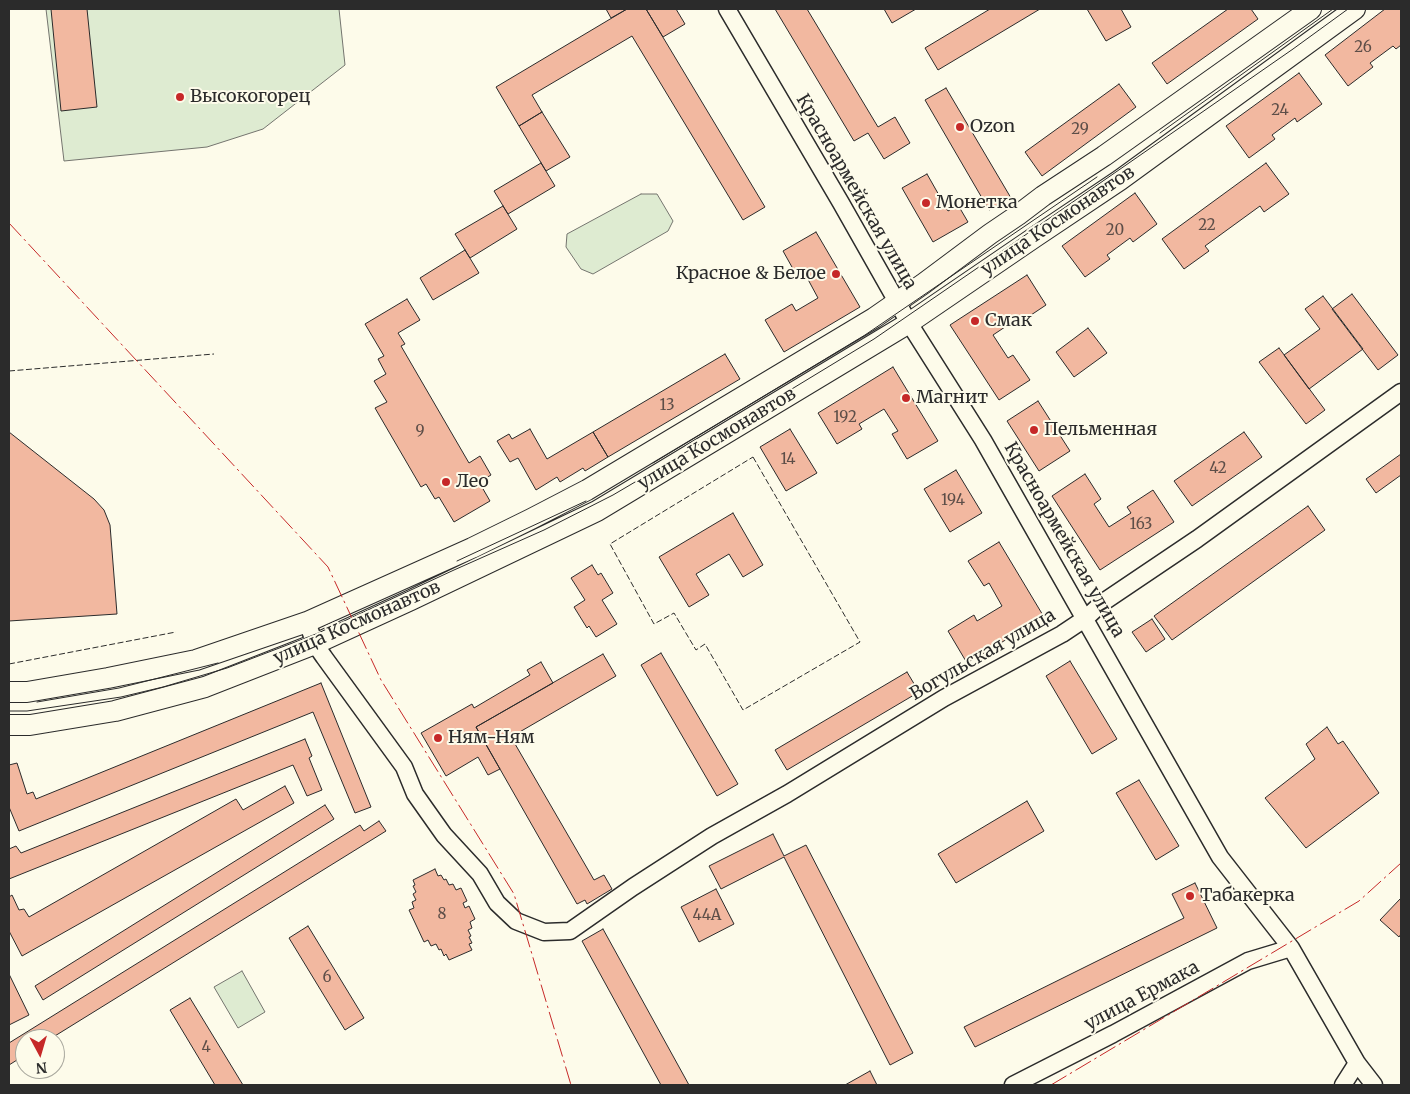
<!DOCTYPE html>
<html>
<head>
<meta charset="utf-8">
<style>
  body { margin:0 }
  #map { position:relative; width:1410px; height:1094px; overflow:hidden; background:#fdfbea; font-family:Merriweather,serif }
  canvas { display:block }
  .frame { position:absolute; inset:0; border:10px solid #2b2b2b; pointer-events:none }
  .north { position:absolute; left:15px; top:1029px; width:50px; height:50px; box-sizing:border-box; background:#fdfbea; border:1px solid #a9a89e; border-radius:50%; rotate:174deg; font-size:14px; font-weight:700; line-height:20px; text-align:center; color:#2b2b2b }
  .north::after { content:''; display:block; margin:auto; width:18px; height:22px; background:#c62828; clip-path:polygon(50% 0,100% 100%,50% 72%,0 100%) }
</style>
</head>
<body>
<div id="map">
<canvas width="1410" height="1094"></canvas>
<div class="frame"></div>
<div class="north">N</div>
</div>
<script>
const context = document.querySelector('canvas').getContext('2d');
context.lineJoin = 'round';
function paint(path, color) { context.fillStyle = color; context.fill(path, 'evenodd'); }
const poly = rows => new Path2D(rows.map(r => 'M' + r).join(''));
function trace(path, color, width, dash) { context.strokeStyle = color; context.lineWidth = width; context.lineCap = dash ? 'butt' : 'round'; context.setLineDash(dash || []); context.stroke(path); }
function drawText(font, color, halo, rows, align = 'center') {
  context.font = font + ' Merriweather,serif'; context.lineWidth = 4; context.setLineDash([]); context.textBaseline = 'middle'; context.strokeStyle = halo; context.fillStyle = color; for (const [text, x, y, turn = 0] of rows) {
    context.save(); context.translate(x, y); context.rotate((+turn || 0) * Math.PI / 180); context.textAlign = isNaN(turn) ? turn : align; if (halo) context.strokeText(text, 0, 0); context.fillText(text, 0, 0); context.restore();
  }
}
const green = poly([
  [46,9,339,9,345,65,263,129,207,147,64,161,46,9],
  [641,194,657,194,673,221,668,231,593,274,581,269,566,247,567,234,641,194],
  [242,971,265,1012,238,1028,214,987,242,971]
]);
paint(green, '#deebd1');
trace(green, '#74746e', 1);
const building = poly([
  [51,9,87,9,97,107,61,111,51,9],
  [606,9,627,9,611,18,606,9],
  [627,9,646,9,765,207,743,220,632,36,532,95,542,112,519,126,496,87,627,9],
  [646,9,676,9,685,24,663,37,646,9],
  [775,9,807,9,878,127,895,117,910,143,884,159,868,133,854,141,775,9],
  [884,9,916,9,892,23,884,9],
  [990,9,1040,9,938,70,925,48,990,9],
  [1087,9,1121,9,1131,27,1106,41,1087,9],
  [1228,9,1251,9,1258,19,1167,84,1152,63,1228,9],
  [1385,9,1401,9,1401,45,1396,49,1393,46,1370,63,1373,67,1348,86,1325,55,1385,9],
  [1299,73,1322,104,1297,122,1295,118,1272,135,1275,139,1249,158,1226,126,1299,73],
  [1119,84,1136,107,1042,176,1025,152,1119,84],
  [946,88,1011,198,989,210,925,100,946,88],
  [542,112,570,157,546,171,519,126,542,112],
  [541,163,555,186,508,214,494,191,541,163],
  [1266,163,1289,194,1264,212,1260,206,1205,246,1209,251,1184,269,1162,239,1266,163],
  [927,174,948,211,958,205,968,222,933,242,902,188,927,174],
  [1135,193,1157,224,1133,242,1130,238,1107,255,1110,259,1085,277,1062,246,1135,193],
  [503,206,517,229,470,258,455,234,503,206],
  [816,232,860,307,784,352,765,320,792,304,796,311,818,298,804,272,797,276,783,251,816,232],
  [465,250,479,273,433,300,420,278,465,250],
  [1027,275,1046,305,1022,321,1020,317,993,335,1008,358,1013,355,1030,380,999,400,950,325,1027,275],
  [1352,294,1398,355,1378,370,1332,309,1352,294],
  [1323,296,1363,349,1309,389,1284,355,1320,329,1305,309,1323,296],
  [407,299,420,320,398,333,405,344,401,346,469,463,480,456,491,475,479,482,490,501,454,522,439,497,435,499,426,484,421,487,375,408,387,402,374,381,386,374,378,359,384,356,365,324,407,299],
  [1088,328,1107,353,1074,377,1056,352,1088,328],
  [1279,348,1325,410,1306,424,1259,362,1279,348],
  [725,354,740,379,608,457,593,432,725,354],
  [893,367,938,441,907,459,892,434,898,431,884,409,859,424,862,429,837,444,818,413,893,367],
  [1038,401,1070,451,1039,471,1007,421,1038,401],
  [530,429,547,459,593,432,608,457,585,471,583,468,560,482,557,477,536,490,518,458,510,462,497,441,509,434,512,439,530,429],
  [790,429,817,473,786,491,760,447,790,429],
  [9,432,94,499,104,510,110,525,117,614,9,621,9,432],
  [1244,432,1262,457,1192,506,1174,481,1244,432],
  [1401,454,1401,475,1376,493,1366,479,1401,454],
  [956,470,982,513,950,532,924,489,956,470],
  [1085,474,1101,499,1094,504,1109,527,1131,513,1127,507,1153,490,1174,522,1100,570,1052,496,1085,474],
  [1308,506,1325,530,1172,640,1154,616,1308,506],
  [733,513,763,565,743,577,729,554,696,574,709,595,689,607,659,557,733,513],
  [999,542,1044,617,967,663,948,631,974,615,977,621,1002,606,989,583,984,586,968,561,999,542],
  [592,565,598,575,601,573,613,593,602,600,617,624,596,637,589,626,587,628,574,607,585,600,571,578,592,565],
  [1152,619,1165,639,1146,652,1132,632,1152,619],
  [661,653,738,784,717,796,641,665,661,653],
  [603,654,616,676,511,737,594,880,604,875,612,889,587,904,585,900,577,904,476,727,603,654],
  [1070,661,1117,739,1092,754,1046,676,1070,661],
  [541,662,553,683,476,727,500,769,488,775,478,757,446,776,421,733,472,704,474,708,530,675,527,670,541,662],
  [907,672,919,692,787,770,775,750,907,672],
  [321,683,371,807,355,813,313,712,19,831,9,807,9,765,17,763,27,794,33,792,36,799,321,683],
  [1327,727,1338,744,1343,741,1379,793,1306,848,1265,798,1315,759,1306,744,1327,727],
  [305,739,312,756,309,758,322,790,307,796,293,765,9,879,9,849,16,846,21,853,305,739],
  [1139,780,1179,846,1156,860,1116,793,1139,780],
  [285,786,294,803,22,956,9,931,9,897,12,895,19,910,24,909,29,917,236,799,243,810,285,786],
  [1027,801,1044,831,956,883,938,854,1027,801],
  [325,805,334,819,43,1000,35,986,325,805],
  [379,821,386,831,50,1039,25,1039,25,1055,9,1065,9,1043,360,825,364,831,379,821],
  [773,834,784,856,806,845,913,1053,890,1065,784,857,721,889,709,866,773,834],
  [435,869,438,876,441,875,444,880,446,879,449,885,453,884,456,890,461,888,467,901,463,903,465,908,469,906,475,919,470,922,472,928,468,930,471,936,469,937,472,943,469,944,472,950,449,960,446,954,444,956,441,949,439,950,436,944,431,946,428,940,424,942,409,910,414,908,412,902,416,900,413,894,416,892,413,886,415,885,413,880,435,869],
  [1195,883,1217,928,975,1047,964,1027,1184,918,1172,894,1195,883],
  [716,889,734,924,699,942,681,907,716,889],
  [1401,898,1401,934,1399,937,1380,920,1401,898],
  [308,926,364,1018,345,1030,289,938,308,926],
  [603,929,689,1085,661,1085,582,941,603,929],
  [9,974,29,1015,9,1025,9,974],
  [190,998,243,1085,215,1085,170,1010,190,998],
  [870,1071,877,1085,845,1085,870,1071]
]);
paint(building, '#f2b8a0');
trace(building, '#2b2b2b', 1);
const minor = poly([
  [727,9,841,203,909,323,983,440,1220,857,1291,948,1357,1063,1374,1085],
  [307,622,315,644,324,657,404,767,415,794,444,835,480,874,497,903,516,921,544,932,570,931,633,887,712,836,787,794,944,698,1062,634,1086,618,1102,603,1197,539,1401,392],
  [1013,1085,1113,1034,1248,961,1291,948],
  [1343,1085,1357,1063]
]);
const major = poly([
  [9,692,27,692,108,678,196,660,307,622,472,548,531,519,587,490,874,318,923,284,990,234,1018,215,1043,196,1104,156,1311,9],
  [9,725,30,725,115,711,205,687,315,644,411,600,597,511,909,323,1035,237,1120,180,1355,9]
]);
trace(minor, '#2b2b2b', 19);
trace(major, '#2b2b2b', 22);
trace(minor, '#fdfbea', 16);
trace(major, '#fdfbea', 20);
trace(poly([
  [1160,133,1333,9],
  [653,463,865,335,1097,177],
  [457,561,586,501],
  [37,702,119,688,218,663],
  [9,711,27,711,121,697,163,687,227,668,316,634,454,570,544,530,613,495,749,415,874,339,1008,247,1293,49,1348,9]
]), '#2b2b2b', 1);
trace(poly([
  [9,371,214,354],
  [753,457,860,642,743,710,705,644,696,650,674,613,654,624,610,544,753,457],
  [9,664,176,632]
]), '#2b2b2b', 1, [6, 2.5]);
trace(poly([
  [9,223,328,567,381,680,514,894,571,1085],
  [1051,1085,1359,901,1401,863]
]), '#c62828', 1, [18, 4, 2.5, 4]);
for (const [x, y, r, color] of [
  [180,97,5,"#c62828"],
  [960,127,5,"#c62828"],
  [926,203,5,"#c62828"],
  [836,274,5,"#c62828"],
  [975,321,5,"#c62828"],
  [906,398,5,"#c62828"],
  [1034,430,5,"#c62828"],
  [446,482,5,"#c62828"],
  [438,738,5,"#c62828"],
  [1190,896,5,"#c62828"]
]) { const dot = new Path2D(); dot.arc(x, y, r, 0, 2 * Math.PI); context.fillStyle = color; context.fill(dot); trace(dot, '#fdfbea', 2); }
drawText('15px', '#5d4e48', null, [
  ["26",1363,48],
  ["24",1280,111],
  ["29",1080,130],
  ["22",1207,226],
  ["20",1115,231],
  ["13",667,406],
  ["192",845,418],
  ["9",420,432],
  ["14",788,460],
  ["42",1218,469],
  ["194",953,501],
  ["163",1141,525],
  ["8",442,915],
  ["44А",707,916],
  ["6",327,978],
  ["4",206,1048]
]);
drawText('18px', '#2b2b2b', '#fdfbea', [
  ["Высокогорец",190,97],
  ["Ozon",970,127],
  ["Монетка",936,203],
  ["Красное & Белое",826,274,"right"],
  ["Смак",985,321],
  ["Магнит",916,398],
  ["Пельменная",1044,430],
  ["Лео",456,482],
  ["Ням-Ням",448,738],
  ["Табакерка",1200,896]
], 'left');
drawText('18px', '#2b2b2b', '#fdfbea', [
  ["Красноармейская улица",856,192,60],
  ["улица Космонавтов",1058,221,-34],
  ["улица Космонавтов",717,439,-31],
  ["Красноармейская улица",1064,540,60],
  ["улица Космонавтов",357,623,-24],
  ["Вогульская улица",983,655,-30],
  ["улица Ермака",1142,996,-28]
]);
</script>
</body>
</html>
